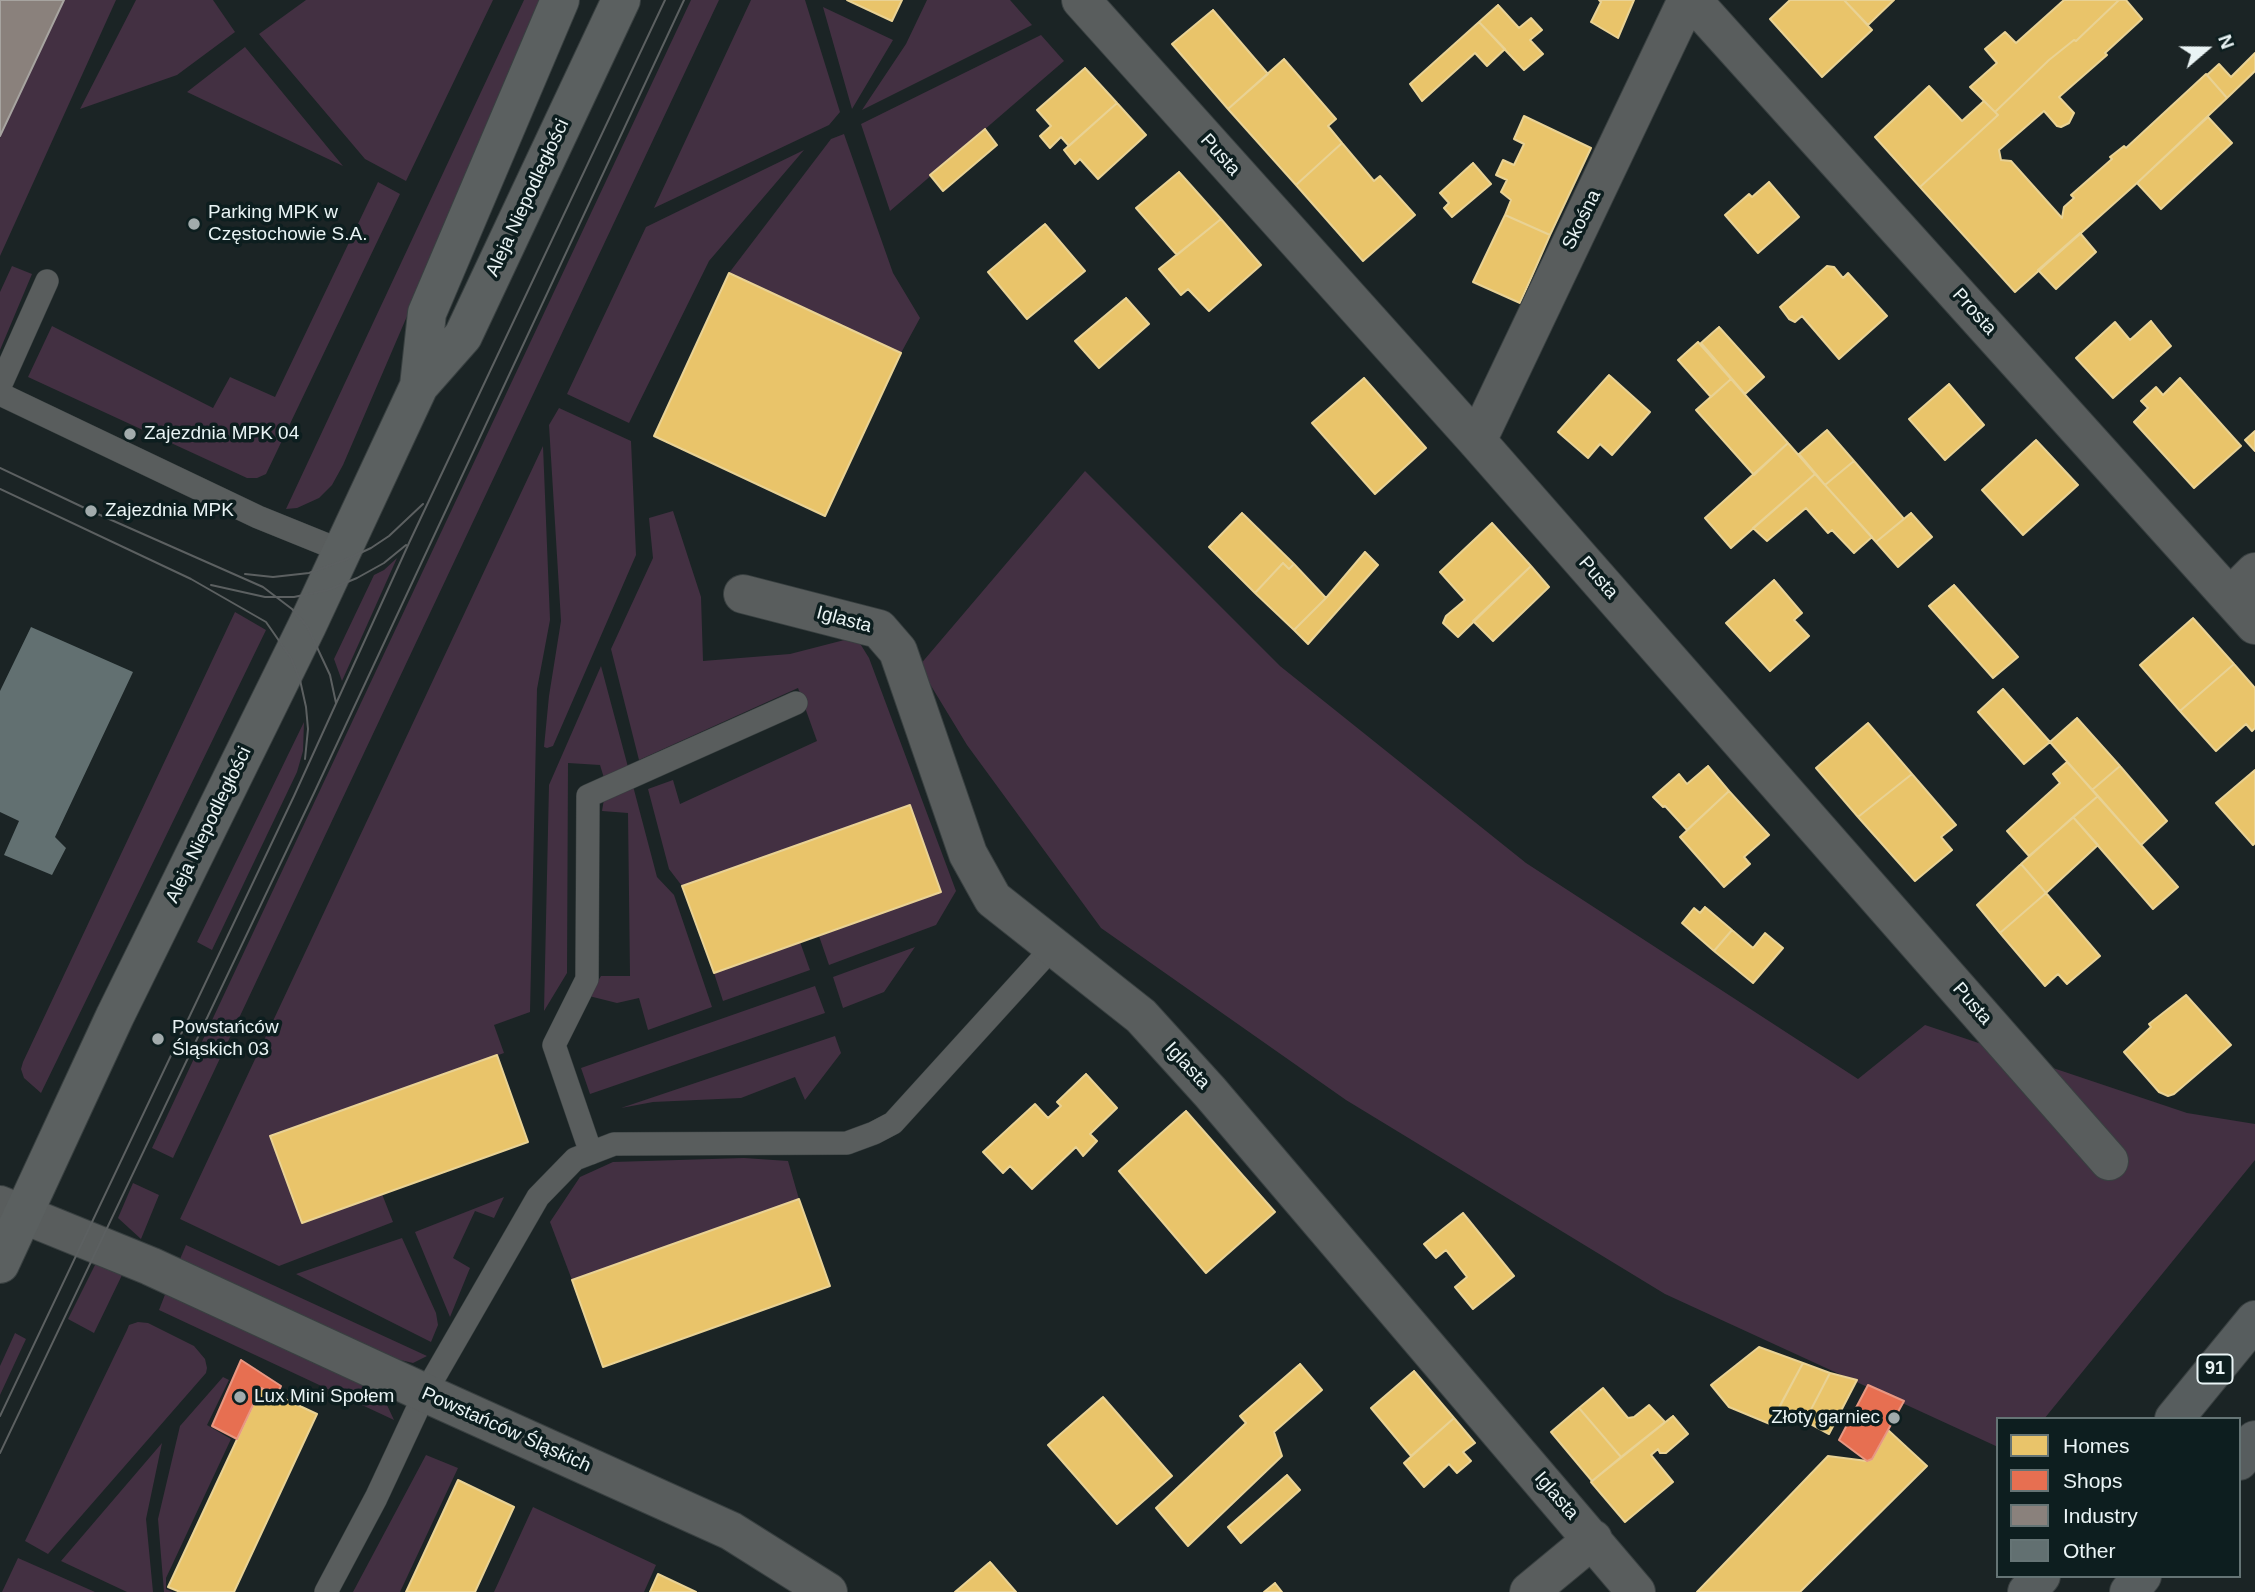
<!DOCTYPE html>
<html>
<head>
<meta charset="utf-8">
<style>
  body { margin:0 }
  #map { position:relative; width:2255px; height:1592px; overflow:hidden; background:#1b2425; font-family:Arial,sans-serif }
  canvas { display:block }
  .legend { position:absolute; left:1996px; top:1417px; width:245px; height:161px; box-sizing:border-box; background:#0d1e1f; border:2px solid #657475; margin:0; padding:9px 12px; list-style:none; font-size:21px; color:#eaf4f5 }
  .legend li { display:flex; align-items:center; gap:14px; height:35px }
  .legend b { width:35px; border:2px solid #657475 }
  .north { position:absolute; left:2171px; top:14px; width:70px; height:70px; -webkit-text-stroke:5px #0d1e1f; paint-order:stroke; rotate:70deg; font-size:19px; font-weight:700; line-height:28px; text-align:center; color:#eaf4f5 }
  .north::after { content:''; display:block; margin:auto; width:24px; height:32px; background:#eaf4f5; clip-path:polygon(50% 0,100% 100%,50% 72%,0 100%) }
</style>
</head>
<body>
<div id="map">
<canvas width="2255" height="1592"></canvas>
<ul class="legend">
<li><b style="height:19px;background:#e9c46a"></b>Homes</li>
<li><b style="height:19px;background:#e76f51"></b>Shops</li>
<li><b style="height:19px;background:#8a817c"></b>Industry</li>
<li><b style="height:19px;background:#627071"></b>Other</li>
</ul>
<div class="north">N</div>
</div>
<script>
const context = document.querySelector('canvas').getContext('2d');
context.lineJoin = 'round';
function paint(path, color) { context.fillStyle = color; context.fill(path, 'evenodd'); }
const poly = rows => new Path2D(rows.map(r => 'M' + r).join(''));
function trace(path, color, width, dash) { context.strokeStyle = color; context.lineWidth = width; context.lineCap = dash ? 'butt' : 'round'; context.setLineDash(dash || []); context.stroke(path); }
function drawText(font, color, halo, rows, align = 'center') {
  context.font = font + ' Arial,sans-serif'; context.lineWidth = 7; context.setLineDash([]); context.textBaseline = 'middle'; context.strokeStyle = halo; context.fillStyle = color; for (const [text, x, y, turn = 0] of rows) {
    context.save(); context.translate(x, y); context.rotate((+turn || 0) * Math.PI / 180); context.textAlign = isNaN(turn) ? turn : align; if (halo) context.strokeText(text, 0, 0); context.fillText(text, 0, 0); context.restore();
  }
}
paint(poly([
  [64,0,116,0,0,256,0,136],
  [136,0,213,0,235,32,177,75,80,109],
  [306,0,493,0,406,181,365,159,259,34],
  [524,0,543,0,343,465,332,485,319,498,297,508,286,509],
  [691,0,719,0,173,1158,152,1148],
  [751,0,805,0,840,112,829,125,654,208],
  [927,0,1010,0,1032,25,862,110,906,44],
  [823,7,893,40,852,109],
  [1041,35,1064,61,890,211,861,124],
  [245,47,343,166,187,92],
  [844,134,893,273,920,318,901,353,729,273,831,139],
  [804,150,709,261,629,423,567,394,646,227],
  [378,182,400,194,266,474,257,478,247,478,28,377,52,326,213,408,230,377,275,397],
  [12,266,32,274,0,350,0,292],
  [559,408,631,441,636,555,553,746,547,748,544,747,549,696,561,621,549,425],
  [543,446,550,620,537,689,530,1012,494,1025,504,1053,270,1136,302,1223,382,1194,393,1222,279,1266,180,1219],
  [1085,471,1280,666,1526,863,1858,1079,1925,1025,2187,1113,2255,1124,2255,1160,2044,1419,1998,1419,1998,1447,1665,1294,1346,1100,1101,928,967,745,919,666],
  [673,511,701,597,703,661,790,654,856,637,869,658,956,891,936,925,829,965,819,936,940,892,909,805,682,886,669,869,648,789,673,780,680,804,817,741,798,688,639,760,611,649,653,558,649,518],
  [397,558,342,681,334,659,374,575,384,570],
  [235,612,266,630,41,1093,24,1078,21,1069,23,1062],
  [601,666,628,767,604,778,600,765,568,763,567,973,544,1011,549,785],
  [304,722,303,751,297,772,212,950,197,942],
  [633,786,657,877,674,895,712,1007,648,1030,639,998,617,1003,589,996,601,976,630,976,628,813,602,811,604,799],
  [800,942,810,970,723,1001,714,973],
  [915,947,884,992,843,1008,833,977],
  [815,986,825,1013,590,1094,581,1068],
  [835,1036,841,1053,805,1100,795,1077,741,1098,653,1102,621,1108],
  [744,1158,788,1161,799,1199,572,1280,550,1222,580,1177,613,1162],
  [133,1183,159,1195,141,1239,118,1218],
  [504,1197,494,1218,475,1211,453,1258,470,1268,450,1317,415,1232],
  [402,1238,436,1313,438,1325,431,1342,296,1274],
  [186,1245,427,1356,413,1363,392,1358,180,1259],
  [96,1263,123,1273,94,1333,68,1319],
  [166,1292,380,1390,394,1420,159,1310],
  [138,1322,148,1323,194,1346,205,1359,207,1368,206,1373,48,1554,25,1541,127,1330,129,1325],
  [15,1333,26,1339,0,1395,0,1366],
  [223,1377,229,1380,207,1425,231,1439,166,1578,166,1589,173,1592,164,1592,158,1519,180,1426],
  [162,1443,146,1519,153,1592,127,1592,61,1561],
  [426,1455,458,1468,400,1592,353,1592],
  [533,1507,656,1565,644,1592,494,1592],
  [18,1558,95,1592,2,1592]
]), '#433042');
const homes = poly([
  [847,0,902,0,892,21,847,0],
  [1599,0,1634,0,1618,38,1591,22,1601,2,1599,0],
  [1790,0,1844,0,1872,30,1822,77,1770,19,1790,0],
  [1844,0,1894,0,1868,25,1844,0],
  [2064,0,2119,0,2076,41,2074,40,2049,60,1995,112,1970,87,1997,63,1985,49,2005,32,2016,43,2064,0],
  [2119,0,2126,0,2142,19,2105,53,2107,55,2059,97,2074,113,2069,123,2061,127,2057,126,2044,111,1999,150,2001,160,2011,161,2062,218,2064,207,2074,198,2071,195,2112,159,2110,157,2124,146,2126,148,2206,74,2227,98,2137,183,2015,292,1920,187,1998,115,1995,112,2049,60,2074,40,2076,41,2119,0],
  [1498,5,1519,28,1531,18,1542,30,1530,40,1543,54,1524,70,1479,22,1498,5],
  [1213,10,1268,74,1228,109,1172,44,1213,10],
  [1479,22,1505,49,1487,66,1475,53,1422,101,1410,84,1479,22],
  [2255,53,2255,71,2227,98,2207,75,2219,64,2231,77,2255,53],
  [1284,59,1336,119,1328,126,1342,143,1296,185,1228,109,1284,59],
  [1085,68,1117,103,1069,146,1061,137,1050,148,1040,136,1051,126,1037,110,1085,68],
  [1929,86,1962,121,1984,101,1998,115,1920,187,1875,137,1929,86],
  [1117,103,1146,135,1098,179,1080,159,1075,164,1064,150,1117,103],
  [1524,116,1591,148,1550,235,1505,215,1511,200,1501,192,1507,180,1496,175,1503,160,1514,165,1524,144,1514,139,1524,116],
  [2208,117,2232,143,2161,209,2137,183,2208,117],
  [985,129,997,145,943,191,930,175,985,129],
  [1342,143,1374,181,1380,176,1415,215,1363,261,1296,185,1342,143],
  [1473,163,1491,184,1452,217,1444,208,1449,203,1440,193,1473,163],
  [1179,172,1221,219,1177,255,1136,208,1179,172],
  [1769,182,1799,217,1758,253,1725,215,1749,194,1752,197,1769,182],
  [1505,215,1550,235,1520,303,1473,282,1505,215],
  [1221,219,1261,265,1209,311,1188,289,1181,295,1159,269,1221,219],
  [1045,224,1085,271,1027,319,988,272,1045,224],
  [2080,233,2096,252,2056,289,2038,270,2080,233],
  [1827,266,1834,267,1843,278,1848,273,1887,316,1839,359,1802,316,1795,322,1789,319,1780,307,1827,266],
  [729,273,901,353,825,516,654,436,729,273],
  [1126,298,1149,324,1099,368,1075,341,1126,298],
  [2151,321,2171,346,2113,398,2076,358,2115,322,2130,340,2151,321],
  [1719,327,1764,377,1745,394,1701,343,1719,327],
  [1698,342,1731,379,1711,397,1678,360,1698,342],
  [1609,375,1650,412,1612,455,1600,444,1588,458,1558,432,1609,375],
  [1364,378,1426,448,1375,494,1312,423,1364,378],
  [2180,378,2241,446,2194,488,2134,422,2148,408,2141,401,2156,387,2163,395,2180,378],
  [1731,379,1788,443,1754,475,1696,410,1731,379],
  [1949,384,1984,425,1945,460,1909,419,1949,384],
  [1827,430,1854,461,1825,485,1799,454,1827,430],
  [2255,431,2255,451,2245,440,2255,431],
  [2036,440,2078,485,2023,535,1982,490,2036,440],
  [1788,443,1815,474,1731,548,1705,518,1788,443],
  [1854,461,1904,519,1876,542,1825,485,1854,461],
  [1815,474,1872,537,1854,553,1832,530,1828,533,1806,508,1767,541,1753,528,1815,474],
  [1242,513,1294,564,1289,569,1283,563,1255,593,1209,547,1242,513],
  [1911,513,1932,537,1898,567,1876,542,1911,513],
  [1492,523,1531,566,1458,637,1443,623,1446,616,1465,600,1440,572,1492,523],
  [1365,552,1378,565,1308,644,1294,630,1326,598,1365,552],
  [1283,563,1289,569,1294,564,1326,598,1294,630,1255,593,1283,563],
  [1531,566,1549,587,1493,641,1473,621,1531,566],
  [1774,580,1802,613,1794,620,1809,636,1770,671,1726,623,1774,580],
  [1954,585,2018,657,1993,678,1929,606,1954,585],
  [2193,618,2234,664,2180,711,2140,665,2193,618],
  [2234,664,2255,688,2255,728,2252,731,2246,724,2216,751,2180,711,2234,664],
  [2003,689,2050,742,2024,764,1978,712,2003,689],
  [2077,718,2120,766,2092,790,2050,742,2077,718],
  [1868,723,1912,774,1858,817,1816,768,1868,723],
  [2067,762,2098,796,2029,856,2007,831,2060,783,2053,774,2067,762],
  [1708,766,1729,791,1687,830,1665,806,1663,807,1653,797,1679,774,1687,784,1708,766],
  [2120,766,2167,821,2141,845,2092,790,2120,766],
  [2255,770,2255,843,2253,845,2216,803,2255,770],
  [1912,774,1956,825,1941,837,1952,850,1915,881,1858,817,1912,774],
  [1729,791,1769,835,1744,857,1750,864,1724,887,1680,837,1729,791],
  [2098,796,2178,887,2153,909,2073,817,2098,796],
  [910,805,941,892,714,973,682,886,910,805],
  [2073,817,2098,845,2046,893,2021,864,2073,817],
  [2021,864,2046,893,2000,933,1977,905,2021,864],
  [2046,893,2100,956,2067,984,2058,974,2045,986,2000,933,2046,893],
  [1705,907,1732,930,1714,951,1682,923,1694,908,1700,913,1705,907],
  [1732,930,1753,948,1765,933,1783,948,1753,983,1714,951,1732,930],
  [2186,995,2231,1045,2174,1094,2168,1096,2159,1092,2124,1052,2151,1027,2149,1024,2186,995],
  [497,1055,528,1142,302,1223,270,1136,497,1055],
  [1086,1074,1117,1108,1090,1134,1097,1141,1083,1156,1076,1147,1032,1189,1010,1166,1003,1173,983,1152,1035,1104,1048,1118,1061,1106,1057,1102,1086,1074],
  [1186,1111,1275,1212,1206,1273,1119,1171,1186,1111],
  [799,1199,830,1286,603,1367,572,1280,799,1199],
  [1463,1213,1514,1276,1473,1309,1455,1287,1467,1277,1446,1250,1436,1258,1424,1244,1463,1213],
  [1759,1347,1803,1363,1770,1424,1729,1407,1711,1385,1759,1347],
  [1803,1363,1830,1373,1805,1421,1779,1408,1803,1363],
  [1300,1364,1322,1390,1274,1432,1282,1456,1188,1546,1156,1508,1246,1423,1240,1416,1300,1364],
  [1414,1371,1454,1418,1411,1456,1371,1408,1414,1371],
  [1830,1373,1857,1380,1829,1434,1805,1421,1830,1373],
  [261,1388,317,1414,234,1592,180,1592,168,1587,261,1388],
  [1603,1388,1628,1418,1634,1417,1649,1405,1665,1422,1621,1457,1579,1408,1603,1388],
  [1103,1397,1172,1476,1117,1524,1048,1445,1103,1397],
  [1579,1408,1621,1457,1592,1481,1551,1432,1579,1408],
  [1673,1416,1688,1434,1666,1453,1660,1453,1658,1449,1651,1455,1673,1482,1625,1522,1591,1482,1673,1416],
  [1454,1418,1475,1443,1463,1452,1471,1461,1457,1473,1449,1464,1424,1487,1404,1463,1454,1418],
  [1888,1430,1927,1466,1800,1592,1697,1592,1828,1456,1867,1461,1872,1459,1888,1430],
  [1287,1475,1300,1490,1241,1543,1228,1527,1287,1475],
  [458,1480,514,1507,475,1592,406,1592,458,1480],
  [990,1562,1016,1592,955,1592,990,1562],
  [658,1574,696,1592,650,1592,658,1574],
  [1275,1583,1282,1592,1264,1592,1275,1583]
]);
paint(homes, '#e9c46a');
trace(homes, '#e9d294', 2);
const shops = poly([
  [241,1360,281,1386,277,1395,261,1388,237,1439,212,1426,241,1360],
  [1868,1385,1904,1401,1872,1459,1867,1461,1839,1440,1868,1385]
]);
paint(shops, '#e76f51');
trace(shops, '#e89782', 2);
const industry = poly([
  [0,0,64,0,0,136,0,0]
]);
paint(industry, '#8a817c');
trace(industry, '#a7a4a0', 2);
paint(poly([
  [31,627,133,672,55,837,66,848,52,875,4,855,19,821,0,812,0,691]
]), '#627071');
const lane = poly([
  [0,386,47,281],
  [0,394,258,517,342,551],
  [591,1153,554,1045,587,979,588,796,796,703],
  [326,1592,376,1498,425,1393,538,1197,575,1159,614,1144,847,1143,874,1133,893,1123,1053,947]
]);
const street = poly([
  [1081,0,1477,441,2109,1161],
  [1692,0,2255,625],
  [1477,441,1687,0],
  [743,594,879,629,898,651,968,854,993,899,1141,1016,1210,1092,1636,1592],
  [2230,597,2255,572],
  [0,1205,150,1266,425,1393,731,1531,828,1592],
  [1529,1592,1593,1539]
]);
const secondary = poly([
  [419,386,427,313,560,0],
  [0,1264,115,1016,307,626,419,386,463,336,621,0]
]);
const primary = poly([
  [2174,1419,2255,1320],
  [2239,1461,2255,1440],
  [2027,1592,2041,1576],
  [2129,1592,2142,1576]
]);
trace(lane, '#394041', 24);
trace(street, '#394041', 40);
trace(secondary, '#394041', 40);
trace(primary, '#394041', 40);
trace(lane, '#595d5d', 23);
trace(street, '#595d5d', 38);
trace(secondary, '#5b6060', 38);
trace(primary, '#575d5e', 38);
trace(poly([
  [0,468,91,511,263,587,292,609,307,626,330,675,336,703],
  [0,489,191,579,266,622,291,658,300,680,306,707,308,729,305,759],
  [245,574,273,577,309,573,345,560,371,548,389,536,423,504],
  [211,585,265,597,294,597,328,590,357,578,384,563,406,545],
  [0,1416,294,796,409,543,665,0],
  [0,1453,314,793,684,0]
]), '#5c6061', 2);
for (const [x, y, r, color] of [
  [194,224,7,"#a2abac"],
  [130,434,7,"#a2abac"],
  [91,511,7,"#a2abac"],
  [158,1039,7,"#a2abac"],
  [240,1397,7,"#a2abac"],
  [1894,1418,7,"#a2abac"]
]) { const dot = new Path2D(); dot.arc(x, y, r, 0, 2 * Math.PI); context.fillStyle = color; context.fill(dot); trace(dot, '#0d1e1f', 2.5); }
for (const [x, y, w] of [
  [2215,1369,35]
]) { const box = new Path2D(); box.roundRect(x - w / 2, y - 14.5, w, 29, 5); context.fillStyle = '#0d1e1f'; context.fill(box); trace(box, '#eaf4f5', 2); }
drawText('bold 18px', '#eaf4f5', null, [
  ["91",2215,1369]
]);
drawText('19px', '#eaf4f5', '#0d1e1f', [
  ["Pusta",1220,155,48],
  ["Aleja Niepodległości",528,198,-65],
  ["Skośna",1582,220,-64],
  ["Prosta",1974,312,48],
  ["Pusta",1598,578,49],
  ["Iglasta",844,620,15],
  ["Aleja Niepodległości",209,825,-64],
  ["Pusta",1972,1004,49],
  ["Iglasta",1187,1066,47],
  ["Powstańców Śląskich",506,1430,24],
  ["Iglasta",1556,1496,49]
]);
drawText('19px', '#eaf4f5', '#0d1e1f', [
  ["Parking MPK w",208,213],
  ["Częstochowie S.A.",208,235],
  ["Zajezdnia MPK 04",144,434],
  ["Zajezdnia MPK",105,511],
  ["Powstańców",172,1028],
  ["Śląskich 03",172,1050],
  ["Lux Mini Społem",254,1397],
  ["Złoty garniec",1880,1418,"right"]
], 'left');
</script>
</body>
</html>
